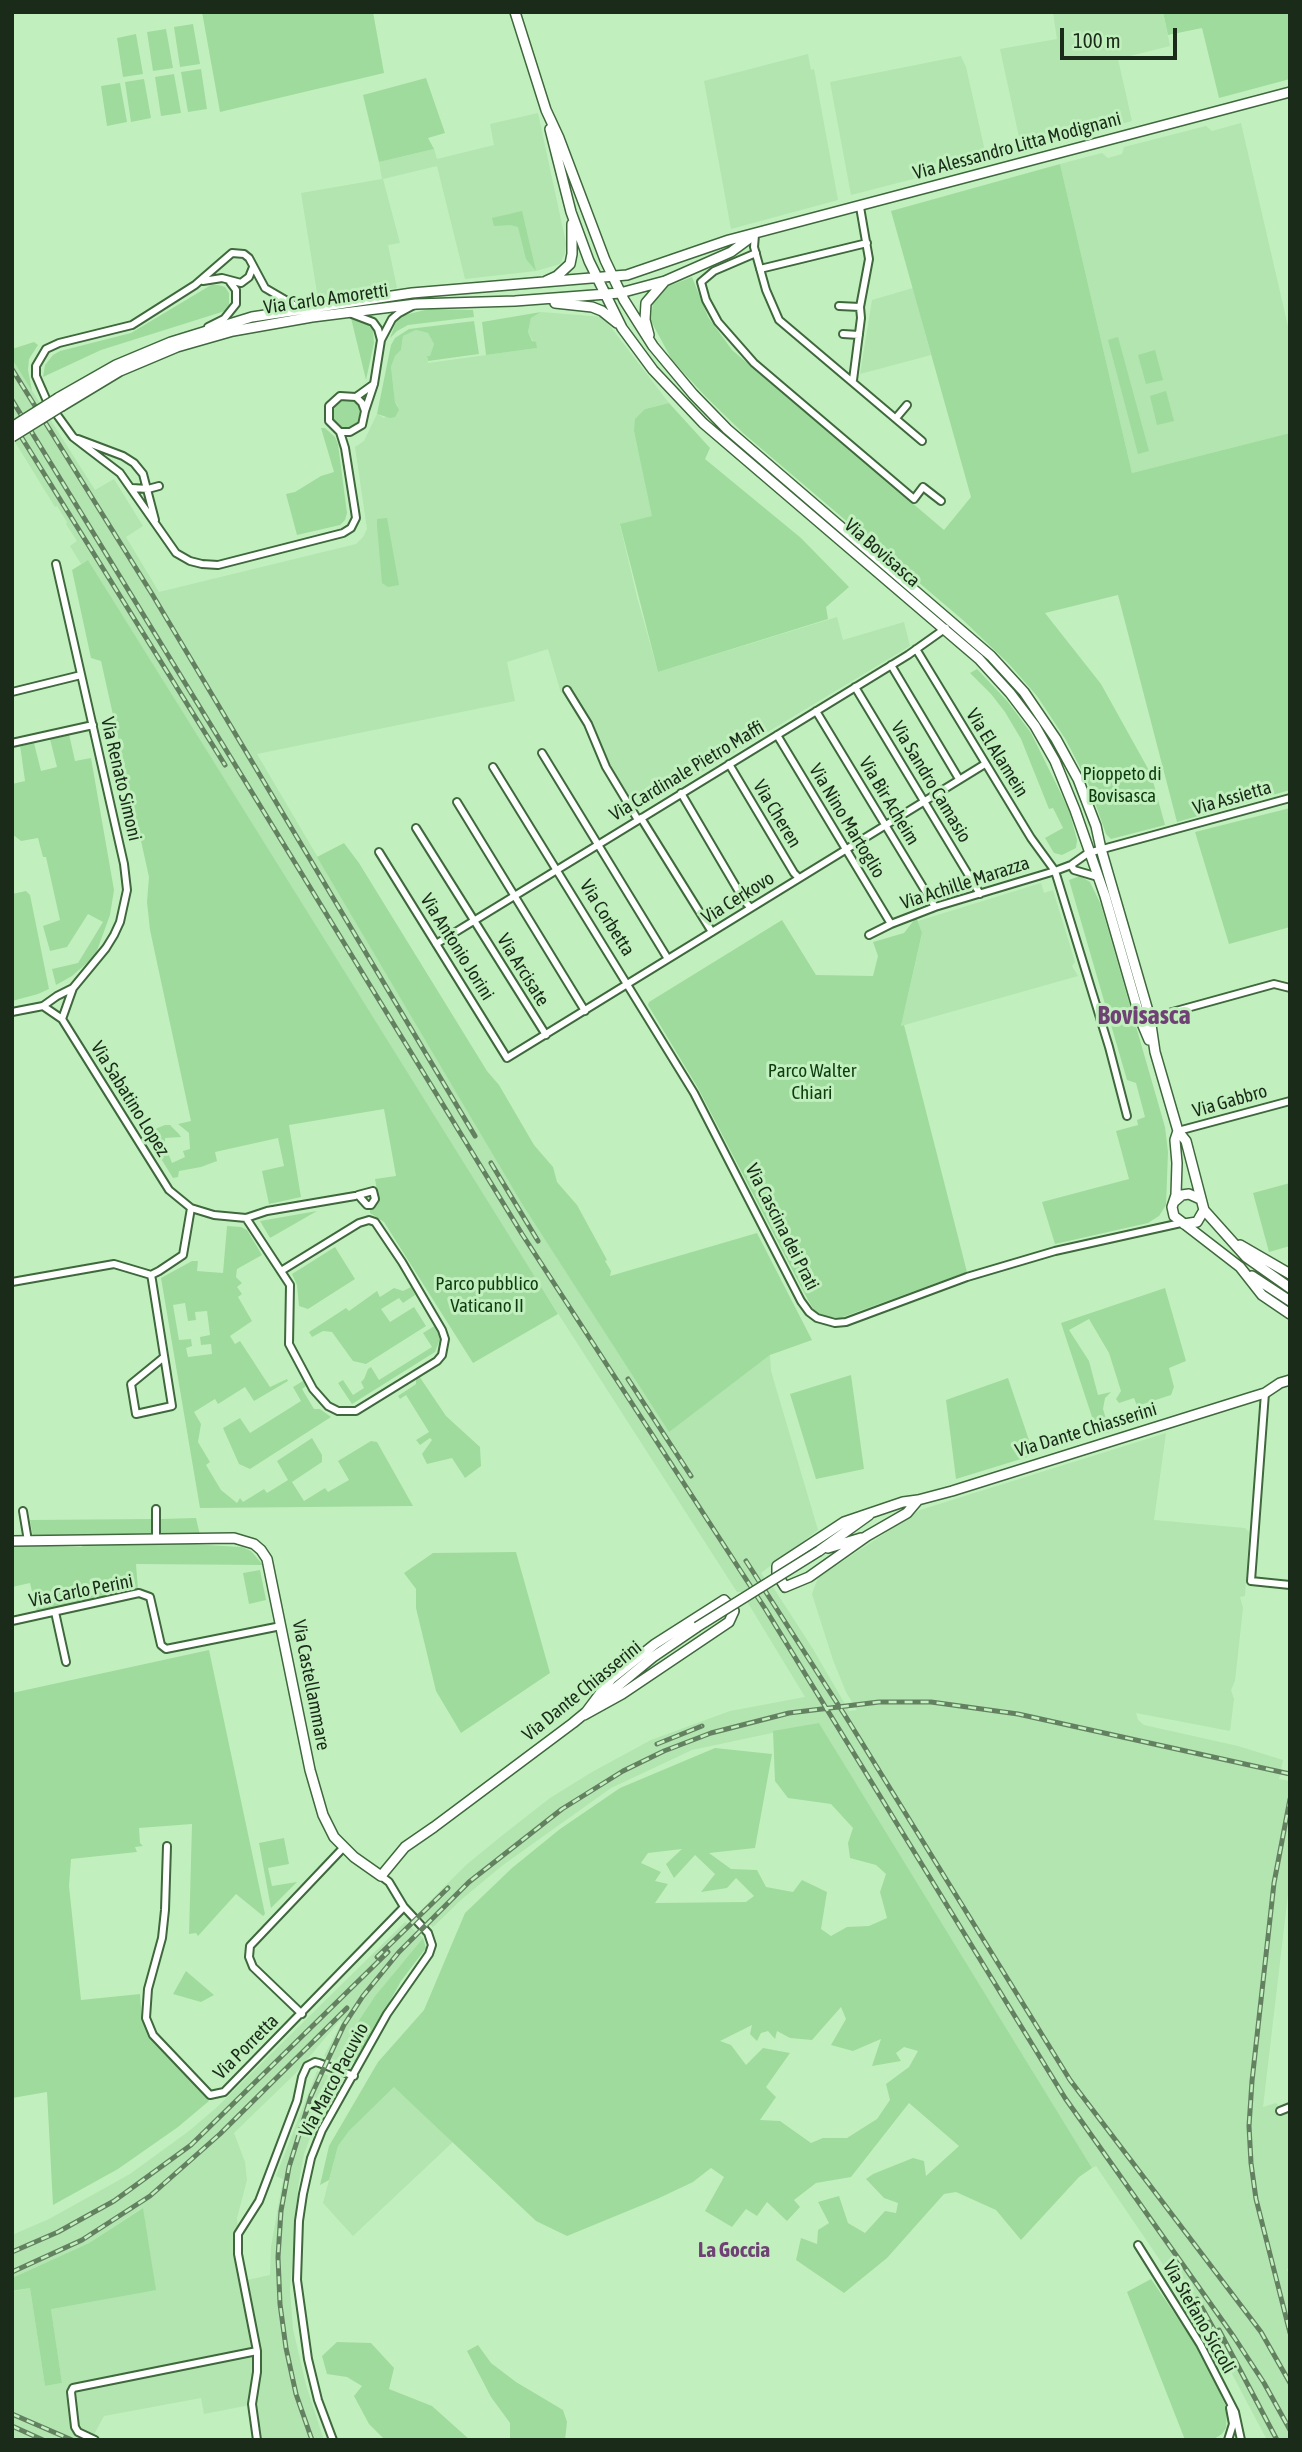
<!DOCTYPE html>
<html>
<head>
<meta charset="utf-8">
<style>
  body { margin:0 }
  #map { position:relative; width:1302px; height:2452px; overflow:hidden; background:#c1f0be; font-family:"Asap Condensed",sans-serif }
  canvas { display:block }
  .frame { position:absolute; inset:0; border:14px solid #1a2b19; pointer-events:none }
  .scale { position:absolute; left:1060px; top:28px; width:117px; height:32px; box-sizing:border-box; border:4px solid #1a2b19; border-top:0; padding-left:9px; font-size:21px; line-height:24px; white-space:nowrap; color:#1a2b19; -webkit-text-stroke:5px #c1f0be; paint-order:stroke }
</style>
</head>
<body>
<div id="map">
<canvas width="1302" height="2452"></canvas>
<div class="frame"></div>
<div class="scale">100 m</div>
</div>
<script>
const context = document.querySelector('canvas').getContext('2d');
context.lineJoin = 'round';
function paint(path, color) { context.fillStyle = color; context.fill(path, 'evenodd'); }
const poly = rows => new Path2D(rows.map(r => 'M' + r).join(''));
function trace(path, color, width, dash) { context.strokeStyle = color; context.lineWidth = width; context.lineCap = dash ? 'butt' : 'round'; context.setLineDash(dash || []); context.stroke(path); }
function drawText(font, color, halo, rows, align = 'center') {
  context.font = font + ' "Asap Condensed",sans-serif'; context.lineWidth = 6; context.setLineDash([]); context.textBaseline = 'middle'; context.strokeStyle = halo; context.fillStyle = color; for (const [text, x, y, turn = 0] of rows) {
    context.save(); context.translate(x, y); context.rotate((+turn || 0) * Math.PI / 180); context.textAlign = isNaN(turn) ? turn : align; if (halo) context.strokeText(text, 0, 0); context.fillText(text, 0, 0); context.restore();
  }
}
paint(poly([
  [1053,12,1163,12,1170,46,1118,59,1132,121,1022,151,1000,49,1057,39],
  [808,54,811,70,814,69,838,200,731,229,704,81],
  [961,56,966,67,987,160,851,195,830,82],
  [538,113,566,243,565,253,560,264,536,271,465,279,437,166,383,179,400,243,388,245,397,288,318,299,301,193,382,179,379,162,434,149,437,159,494,145,490,124],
  [1241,123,1290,335,1290,433,1132,473,1060,164,1102,153,1108,158,1122,154,1124,147,1206,126,1212,131],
  [913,288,931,355,860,374,872,300],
  [541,312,603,317,669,403,645,409,634,431,653,516,620,525,637,597,658,672,837,617,843,640,904,622,910,646,637,811,606,762,593,723,572,688,561,693,548,649,507,662,515,701,257,754,522,1204,669,1431,770,1355,771,1371,818,1530,761,1573,771,1588,773,1587,813,1649,849,1711,857,1710,846,1692,833,1660,812,1594,816,1583,819,1577,920,1510,1166,1433,1154,1520,1245,1528,1249,1532,1245,1596,1240,1597,1243,1608,1235,1681,1231,1690,1234,1699,1230,1731,1136,1713,1138,1720,1144,1725,1238,1746,1283,1760,1279,1779,1290,1781,1290,1877,1263,2107,1276,2103,1279,2106,1290,2103,1290,2268,1287,2269,1290,2281,1290,2440,1267,2440,1214,2340,1096,2166,1092,2168,819,1723,692,1750,611,1788,503,1865,462,1899,433,1927,417,1914,466,1865,504,1834,550,1798,592,1772,651,1740,730,1711,805,1697,748,1603,741,1592,737,1592,491,1209,88,560,81,564,70,546,77,541,66,524,67,522,57,506,55,507,12,437,12,359,95,490,114,479,143,526,126,537,159,592,356,544,363,537,367,529,355,447,364,441,377,414,384,418,398,406,395,402,391,367,395,356,401,350,403,336,416,330,428,333,434,344,430,357,427,357,428,363,537,348,528,332,531,318],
  [1041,883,1044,893,1053,890,1075,962,1072,966,1078,976,901,1026,922,934,918,921],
  [405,1922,423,1938,375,1996,352,2031,341,2062,324,2056,342,2022,340,2020,295,2074,234,2133,245,2162,247,2180,237,2218,243,2281,270,2275,271,2247,283,2179,276,2176,317,2071,334,2078,338,2083,337,2090,316,2122,304,2154,298,2187,290,2290,293,2329,306,2385,324,2440,255,2440,250,2405,204,2414,201,2398,104,2416,91,2440,12,2439,12,2292,30,2288,45,2386,62,2383,51,2309,142,2208,89,2243,12,2278,12,2235,49,2219,130,2174,189,2131,216,2108],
  [394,2087,454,2141,353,2236,323,2203,338,2146,349,2131]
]), '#b2e5af');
paint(poly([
  [202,12,373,12,384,73,220,112],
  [1163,12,1290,12,1290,79,1219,98,1202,28,1168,35],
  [193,24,200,64,180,67,174,27],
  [166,29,173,68,153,71,147,32],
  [136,34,143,74,123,77,117,38],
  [201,69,207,109,188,112,181,72],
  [174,74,181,113,161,116,155,77],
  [426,78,445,133,428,138,434,149,379,162,363,95],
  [144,79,151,118,131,122,125,82],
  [120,83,127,122,107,126,101,86],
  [1060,164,1132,473,1290,433,1290,790,1177,822,1118,595,1045,613,1101,684,1151,774,1165,825,1111,839,1106,834,1088,783,1066,740,1037,696,1009,664,964,621,743,433,706,397,672,360,651,321,653,301,664,288,692,277,708,317,732,350,944,530,971,497,891,211],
  [522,211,536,271,526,259,518,227,510,225,494,226,492,218],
  [211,285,218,285,225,287,229,293,229,306,225,311,101,350,43,377,45,365,53,355,60,351,131,333],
  [429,309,473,310,474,317,408,325,397,331,390,338,396,322,401,316],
  [541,312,531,318,528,332,532,341,536,342,537,348,486,355,482,322],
  [351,318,363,320,373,330,374,343,366,380],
  [474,321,479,354,428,361,427,356,430,356,434,344,428,333,416,330,403,336,401,350,395,356,391,367,395,402,399,410,395,417,390,418,377,414,391,345,395,338,409,329],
  [1118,337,1149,451,1138,454,1108,340],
  [34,342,38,345,29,359,28,370,32,391,12,359,12,349],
  [1155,350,1163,380,1146,384,1138,355],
  [1166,391,1174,421,1157,425,1150,396],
  '331 414a15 15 0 1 1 30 0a15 15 0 1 1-30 0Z',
  [669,403,710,448,705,459,801,538,849,587,826,607,828,619,658,672,620,524,652,516,634,431,635,419,645,409],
  [321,428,325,428,335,437,338,444,347,513,345,520,340,525,297,535,286,494,295,492,321,476,334,472],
  [387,518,399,585,388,587,382,583,377,525,377,519],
  [88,560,558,1314,473,1363,384,1222,370,1213,370,1207,379,1202,375,1179,396,1176,384,1109,289,1125,301,1197,269,1204,262,1171,284,1166,278,1138,215,1152,217,1161,201,1167,179,1171,178,1177,173,1178,145,1133,165,1125,170,1125,179,1134,181,1137,165,1138,165,1145,172,1163,185,1157,183,1151,190,1149,189,1133,178,1124,191,1121,150,930,147,902,149,877,101,661,91,658,72,570],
  [977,669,1008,702,1031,733,1069,810,1077,840,1076,848,1062,855,1054,853,1045,838,1063,828,1053,808,1049,809,1021,739,1005,712,991,694,970,673],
  [69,734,75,761,91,758,114,890,110,915,95,956,72,976,56,985,52,969,78,963,103,922,88,914,67,947,50,951,43,926,60,920,46,857,43,857,38,838,21,841,12,834,12,784,25,781,20,745,34,743,41,771,57,767,50,739],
  [1290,808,1290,927,1229,944,1195,832],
  [344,843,359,863,487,1071,499,1085,534,1145,553,1167,557,1182,577,1205,607,1260,605,1261,611,1271,610,1276,757,1233,812,1340,770,1355,669,1432,522,1204,317,857],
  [1080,876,1090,882,1101,905,1165,1127,1168,1152,1166,1205,1159,1216,1148,1223,1055,1244,1042,1202,1129,1179,1116,1131,1138,1125,1137,1120,1145,1117,1136,1083,1127,1080,1069,880],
  [26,891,30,895,49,989,38,994,12,1001,12,894],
  [915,919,917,919,922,933,901,1026,904,1025,967,1272,840,1318,822,1316,814,1310,808,1300,698,1088,648,1005,649,1002,782,920,816,975,873,976,878,956,873,942,904,933],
  [1290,1183,1290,1246,1269,1252,1253,1193],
  [317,1211,270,1238,260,1221],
  [227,1226,241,1227,247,1230,262,1255,237,1269,236,1277,242,1283,237,1287,242,1294,238,1297,252,1321,230,1336,235,1344,240,1341,270,1387,287,1379,288,1381,254,1401,245,1387,218,1404,215,1399,194,1412,201,1424,198,1442,210,1462,206,1465,221,1490,237,1503,240,1498,243,1502,264,1489,267,1493,288,1480,277,1461,312,1438,322,1455,322,1462,292,1482,304,1501,325,1488,328,1492,349,1480,338,1461,371,1441,377,1442,413,1506,200,1508,161,1278,192,1261,198,1261,197,1271,223,1273],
  [185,1303,188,1321,196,1320,195,1312,207,1311,210,1335,200,1337,201,1345,211,1344,212,1354,188,1357,186,1348,192,1346,191,1339,179,1340,173,1305],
  [335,1247,355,1279,308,1309,299,1306,297,1285,292,1274],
  [411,1287,415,1295,403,1303,399,1298,381,1309,390,1322,414,1307,426,1326,366,1364,353,1361,332,1332,323,1331,312,1337,309,1332,346,1308,349,1311,377,1291,380,1297,394,1288,403,1291],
  [1165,1288,1186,1361,1169,1368,1174,1387,1171,1395,1137,1406,1134,1398,1119,1403,1116,1399,1121,1391,1109,1353,1089,1319,1069,1330,1089,1361,1098,1395,1111,1392,1105,1398,1103,1409,1110,1432,1098,1435,1061,1323],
  [436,1325,440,1339,435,1352,352,1404,338,1383,343,1380,353,1395,364,1388,361,1382,364,1379,368,1369,371,1367,379,1380,432,1347,423,1333],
  [851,1375,864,1469,816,1479,790,1394],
  [419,1376,446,1416,480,1447,481,1466,465,1478,452,1458,427,1464,422,1454,432,1440,430,1438,420,1445,416,1440,429,1432,406,1395,400,1399,398,1396,416,1384,416,1379],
  [1008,1378,1034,1455,956,1479,946,1400],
  [303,1381,306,1386,302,1389,314,1409,320,1409,331,1417,250,1469,239,1464,223,1428,240,1418,250,1433,301,1401,293,1387],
  [196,1518,200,1535,160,1536,161,1519],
  [152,1519,151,1536,33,1537,30,1520],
  [189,1544,242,1547,251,1551,263,1565,136,1564,138,1590,37,1613,30,1583,12,1587,12,1545,82,1547,83,1545],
  [516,1552,550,1673,461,1733,436,1691,416,1608,416,1589,404,1573,433,1553],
  [260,1570,266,1600,249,1604,243,1573],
  [209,1650,265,1914,263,1916,236,1894,198,1936,196,1933,189,1934,192,1824,139,1828,140,1843,143,1846,135,1847,137,1852,71,1859,69,1886,81,2000,140,1994,142,2019,149,2035,209,2101,178,2127,118,2169,53,2205,47,2092,12,2098,12,1693],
  [819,1723,1092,2168,1079,2177,1021,2240,996,2210,956,2192,944,2194,887,2258,844,2293,796,2260,801,2238,817,2244,818,2230,829,2223,818,2202,839,2196,848,2223,865,2233,885,2211,896,2213,898,2203,884,2198,866,2179,873,2174,913,2158,924,2161,926,2176,959,2146,909,2103,851,2177,816,2183,794,2200,800,2207,787,2221,767,2202,757,2216,746,2209,732,2227,705,2211,724,2177,711,2168,693,2182,657,2199,567,2236,536,2221,394,2087,349,2131,338,2146,329,2180,320,2185,329,2146,378,2062,424,2010,465,1913,512,1868,560,1829,620,1788,715,1748,772,1754,755,1848,709,1853,731,1869,757,1870,766,1887,793,1892,802,1880,827,1892,821,1929,831,1936,847,1927,869,1926,887,1918,880,1892,886,1874,876,1865,850,1858,848,1843,853,1828,831,1804,788,1798,775,1781,773,1731],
  [682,1849,666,1864,674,1878,695,1855,715,1874,701,1892,727,1888,736,1878,754,1896,746,1902,655,1903,668,1884,655,1881,661,1872,641,1863,648,1853],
  [841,2007,846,2019,831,2045,853,2051,881,2039,872,2066,901,2061,896,2053,904,2047,918,2051,909,2067,886,2084,890,2100,877,2119,847,2138,823,2138,811,2143,780,2121,760,2120,776,2097,766,2087,790,2053,763,2048,746,2065,731,2045,720,2041,752,2025,750,2034,757,2041,761,2033,768,2031,775,2039,777,2031,790,2038,812,2040],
  [284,1838,289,1864,268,1868,272,1886,297,1882,271,1908,259,1843],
  [423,1938,426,1948,401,1981,360,2056,352,2063,341,2062,352,2031,375,1996],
  [186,1971,214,1995,201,2002,173,1994],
  [143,2208,156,2290,51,2309,62,2383,45,2386,30,2288,12,2291,12,2278,89,2243],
  [1151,2279,1203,2355,1227,2409,1226,2428,1222,2434,1214,2439,1185,2440,1127,2292],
  [337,2342,371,2343,394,2368,389,2389,432,2406,470,2440,385,2440,369,2424,354,2396,362,2386,347,2377,327,2374,322,2356],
  [478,2345,491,2363,516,2382,563,2410,567,2422,565,2440,510,2439,510,2423,491,2397,467,2351]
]), '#9fdb9c');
const street = poly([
  [755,235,754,247,766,290,779,320,922,441],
  [756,253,714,271,701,282,706,300,718,322,754,363,914,499,923,487,941,501],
  [760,269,867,243],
  [203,281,222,278,241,283,249,277,253,267],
  [839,306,860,307],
  [301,309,265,288,249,258,244,254,232,253,195,285,132,325,59,343,46,349,36,366,36,376,47,401,73,437,120,473,176,553,190,561,202,564,218,565,343,533,351,528,356,518,355,511,345,448,340,432],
  [352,314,373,322,378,329,381,340],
  [208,327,224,319,236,304,236,290,230,282],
  [843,334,859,335],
  [853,380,861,318,860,307,869,259,860,207],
  [356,397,362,403,365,411,362,425,350,432,340,432,329,421,329,406,340,396,356,397,374,384],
  [365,411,374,384,381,340,392,319,399,313,412,306],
  [896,418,907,405],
  [78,439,123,456,134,463,143,474,155,520],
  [132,488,148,489,159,486],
  [56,564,124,864,127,890,120,922,114,935,106,948,73,988,62,1019],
  [916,649,1031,838,1055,871,1109,1047,1127,1116],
  [891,665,959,779],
  [855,687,980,894],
  [567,690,588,724,606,767,638,820],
  [12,692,81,675],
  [816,711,935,907],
  [777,735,891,924],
  [12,743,93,725],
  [542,753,668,959],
  [729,764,794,873,799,878],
  [493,767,694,1093,801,1301,809,1312,817,1318,835,1323,846,1322,967,1277,1055,1251,1181,1223],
  [681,793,745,902,751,908],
  [457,802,585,1011],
  [641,818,712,932],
  [416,828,546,1035],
  [379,852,507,1058,985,764],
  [1071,865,1074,870,1098,877],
  [869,935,891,924,935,907,1055,871,1071,865,1088,853,1290,798],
  [436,944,908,655,946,628],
  [43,1006,62,1019,169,1190,191,1208,214,1215,246,1218,267,1211,355,1196],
  [12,1012,43,1006,57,996,73,988],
  [1147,1019,1274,984,1290,988],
  [1178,1131,1290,1101],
  [373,1191,375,1199,371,1205,367,1205,358,1195,373,1191],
  [246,1218,290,1285,289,1344,313,1389,328,1406,338,1411,356,1411,437,1361,442,1355,445,1339,442,1330,402,1262,375,1222,369,1220,359,1223,281,1271],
  [151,1275,152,1280,172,1406,136,1414,131,1384,164,1357],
  [151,1275,159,1271,183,1255,191,1208],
  [12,1282,114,1264,151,1275],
  [1265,1393,1251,1581,1290,1585],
  [23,1511,28,1541],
  [156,1540,156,1509],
  [55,1612,66,1662],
  [12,1621,139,1593,150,1597,161,1645,166,1649,281,1626],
  [167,1846,165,1910,162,1938,148,1989,146,2018,153,2035,210,2095,224,2092,404,1907],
  [302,2014,253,1967,249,1957,250,1946,344,1847],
  [1280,2111,1290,2107],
  [1138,2245,1200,2344,1235,2412,1241,2440],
  [95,2440,78,2432,75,2427,71,2392,73,2388,257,2351],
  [257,2440,252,2404,257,2372,257,2351,238,2254,238,2234,259,2201,297,2101,302,2077,307,2066,315,2062,319,2063,354,2076],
  [333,2440,318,2400,308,2359,297,2280,299,2221,303,2194,311,2158,322,2130,387,2014,429,1954,432,1945,428,1933,404,1907,389,1882,381,1876],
  [1228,2440,1233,2424,1230,2408]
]);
const secondary = poly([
  [515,12,546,110,559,138,605,260,624,300,653,346,693,394,727,429,991,656,1024,692,1056,739,1078,779,1096,826,1101,849,1150,1018,1155,1052,1178,1131,1186,1141,1204,1210,1246,1257,1290,1288],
  [550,129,571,212,589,261,622,328,653,370,703,423,979,659,1010,693,1035,726,1055,761,1075,810,1105,896,1141,1021,1149,1040],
  [546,281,557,276,570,264,572,254,572,224],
  [555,303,592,307,602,311,617,323],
  [649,335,645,320,646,303,664,282],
  [58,398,116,365,171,342,252,317,412,293,627,275,729,240,1290,92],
  [62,406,120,371,177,347,233,331,312,317,416,304,515,301,620,293,665,281,731,252,750,238],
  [1178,1131,1175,1140,1177,1163,1176,1195,1172,1207,1174,1216,1240,1267,1262,1295,1290,1314],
  [1175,1201,1182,1195,1189,1194,1200,1199],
  [1184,1224,1197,1222,1204,1210],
  [1240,1245,1290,1274],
  [1252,1276,1290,1301],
  [918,1500,907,1513,867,1536,809,1577,785,1587,777,1574,777,1566,844,1522,903,1502,918,1500,952,1491,1252,1397,1265,1393,1280,1383,1290,1380],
  [12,1541,234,1538,254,1544,261,1550,267,1559,310,1770,323,1815,334,1837,354,1857,381,1876,405,1847,434,1827,573,1723,653,1657,697,1627],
  [828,1548,861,1538],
  [819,1551,869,1515],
  [724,1600,734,1611,729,1622,622,1694,584,1715,611,1679,655,1644,724,1600]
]);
trace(street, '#3f683d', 10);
trace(secondary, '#3f683d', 12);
trace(street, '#fff', 6);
trace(secondary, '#fff', 9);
const rail = poly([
  [12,369,152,594,475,1136],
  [12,400,522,1234,766,1610,1065,2098,1234,2337,1264,2383,1290,2430],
  [12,422,225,765],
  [491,1163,538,1241],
  [628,1379,691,1476],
  [746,1561,846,1717,1070,2080,1261,2332,1290,2383],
  [657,1744,702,1726],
  [1290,1799,1274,1883,1252,2081,1249,2126,1251,2163,1256,2199,1290,2333],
  [377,1957,448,1888],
  [12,2252,58,2232,114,2201,191,2145,388,1952],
  [12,2272,82,2240,150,2196,220,2134,347,2008],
  [1197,2299,1221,2342],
  [1219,2330,1277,2440],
  [12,2414,72,2440],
  [12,2426,43,2440],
  [312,2440,296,2394,286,2348,280,2304,278,2257,281,2211,289,2167,311,2096,344,2025,363,1996,399,1952,469,1882,562,1809,623,1771,664,1751,711,1733,789,1713,879,1702,931,1702,1018,1714,1290,1774]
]);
trace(rail, '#638161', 5);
trace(rail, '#c1f0be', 2.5, [8]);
const secondaryBridge = poly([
  [12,427,58,398],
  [12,437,62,406],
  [697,1627,819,1551]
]);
trace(secondaryBridge, '#3f683d', 12, []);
trace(secondaryBridge, '#fff', 9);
drawText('19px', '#1a2b19', '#c1f0be', [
  ["Via Alessandro Litta Modignani",1017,146,-15],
  ["Via Carlo Amoretti",326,299,-8],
  ["Via Bovisasca",882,553,41],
  ["Via El Alamein",997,753,58],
  ["Via Cardinale Pietro Maffi",687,771,-31],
  ["Via Renato Simoni",121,779,77],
  ["Via Sandro Camasio",931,782,59],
  ["Via Assietta",1232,798,-16],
  ["Via Bir Acheim",889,801,59],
  ["Via Cheren",777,814,59],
  ["Via Nino Martoglio",847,821,59],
  ["Via Achille Marazza",965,883,-18],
  ["Via Cerkovo",738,898,-32],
  ["Via Corbetta",607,918,58],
  ["Via Antonio Jorini",457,947,58],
  ["Via Arcisate",523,970,58],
  ["Via Sabatino Lopez",130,1099,58],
  ["Via Gabbro",1230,1101,-16],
  ["Via Cascina dei Prati",782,1227,63],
  ["Via Dante Chiasserini",1086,1430,-17],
  ["Via Carlo Perini",81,1591,-11],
  ["Via Castellammare",311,1685,79],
  ["Via Dante Chiasserini",582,1691,-39],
  ["Via Porretta",246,2047,-45],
  ["Via Marco Pacuvio",334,2080,-62],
  ["Via Stefano Siccoli",1199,2317,60]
]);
drawText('19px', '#0e3c0f', '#c1f0be', [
  ["Pioppeto di",1122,774],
  ["Bovisasca",1122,796],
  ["Parco Walter",812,1071],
  ["Chiari",812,1093],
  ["Parco pubblico",487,1284],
  ["Vaticano II",487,1306]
]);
drawText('bold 21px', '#704175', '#c1f0be', [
  ["La Goccia",734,2250]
]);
drawText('bold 26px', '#704175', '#c1f0be', [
  ["Bovisasca",1144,1016]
]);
</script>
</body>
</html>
